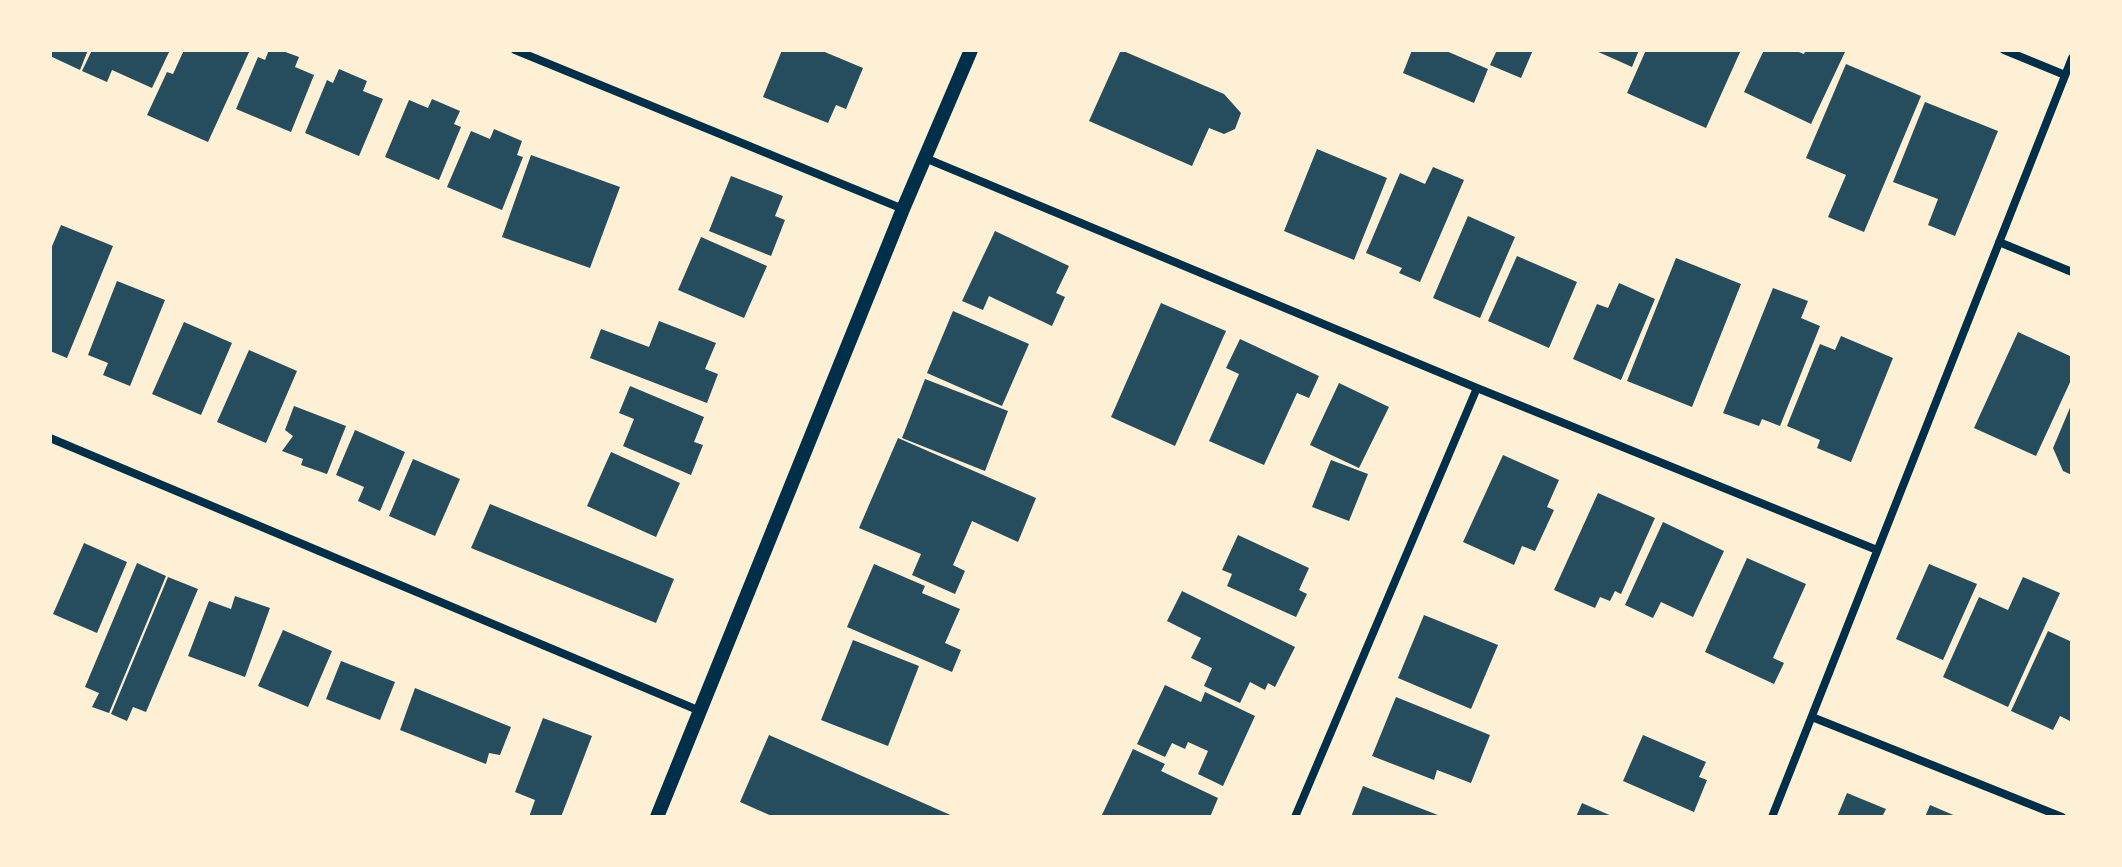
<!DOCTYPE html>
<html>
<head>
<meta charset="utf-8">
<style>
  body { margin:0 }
  #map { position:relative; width:2122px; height:867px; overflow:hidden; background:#fdf0d5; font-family:"Exo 2",sans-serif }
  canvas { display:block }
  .frame { position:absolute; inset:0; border:52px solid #fdf0d5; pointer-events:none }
</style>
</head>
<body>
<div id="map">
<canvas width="2122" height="867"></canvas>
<div class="frame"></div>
</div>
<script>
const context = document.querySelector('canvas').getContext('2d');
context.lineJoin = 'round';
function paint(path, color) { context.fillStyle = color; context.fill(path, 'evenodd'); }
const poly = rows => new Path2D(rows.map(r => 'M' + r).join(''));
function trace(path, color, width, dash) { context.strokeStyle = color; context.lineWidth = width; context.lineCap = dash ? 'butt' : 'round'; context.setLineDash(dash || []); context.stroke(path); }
paint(poly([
  [50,50,88,50,80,70,50,56],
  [92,50,170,50,152,88,112,70,107,82,82,71],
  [184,50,250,50,208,142,147,115,167,72,173,74],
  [269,50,280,50,299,57,295,67,314,75,291,132,236,109,258,57,265,60],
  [782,50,820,50,863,68,846,109,836,105,828,123,763,97],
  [1121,50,1224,94,1241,113,1235,129,1224,134,1209,128,1192,166,1089,121],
  [1412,50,1444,50,1488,69,1474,103,1403,73],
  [1497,50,1533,50,1521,78,1490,65],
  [1594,50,1639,50,1632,67],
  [1646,50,1741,50,1706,128,1627,93],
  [1764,50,1794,50,1804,54,1806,50,1845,52,1811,124,1744,92],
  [1846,64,1921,96,1864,232,1828,217,1846,175,1806,158],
  [339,69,367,81,363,91,383,99,359,156,305,133,327,80,333,83],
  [432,99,460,111,454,124,461,127,439,180,385,157,409,100,428,108],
  [1925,102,1998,131,1955,236,1928,225,1938,199,1893,182],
  [494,129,522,141,517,155,523,157,502,210,447,187,471,131,490,139],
  [1317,149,1387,178,1354,260,1284,231],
  [531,155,620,187,590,268,502,237],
  [1433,167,1464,180,1420,282,1399,273,1402,268,1366,253,1400,173,1425,184],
  [731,176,783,196,775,216,785,220,771,256,709,231],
  [1468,216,1515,237,1480,318,1433,298],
  [61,225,113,246,67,358,50,351,50,251],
  [995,231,1069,266,1056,293,1065,297,1052,326,989,296,983,310,962,301],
  [701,237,767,266,744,318,678,290],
  [1517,256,1577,282,1549,348,1488,321],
  [1676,258,1741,284,1692,407,1627,381],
  [117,281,165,300,130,386,103,375,108,363,88,355],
  [1619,283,1655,299,1621,380,1573,359,1597,304,1608,308],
  [1773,288,1808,301,1801,318,1820,326,1780,426,1762,419,1759,426,1723,413],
  [1161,303,1226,331,1175,446,1111,417],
  [953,311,1029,344,1002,406,927,373],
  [659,321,716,343,705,369,718,374,707,403,590,358,601,329,649,347],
  [184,322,232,343,201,415,152,394],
  [2018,332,2072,357,2072,378,2036,456,1974,428],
  [1841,336,1893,358,1851,462,1817,448,1820,440,1787,426,1820,344,1835,350],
  [1240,339,1319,376,1309,398,1297,393,1264,465,1209,441,1239,374,1226,368],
  [249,350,297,371,266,443,217,422],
  [925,379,1008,411,985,471,902,438],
  [1339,383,1389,407,1359,468,1310,445],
  [630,386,704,417,694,442,703,445,691,475,623,446,634,419,619,413],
  [2072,403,2072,475,2063,471,2053,448],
  [294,406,346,426,327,474,301,465,303,459,282,451,293,436,285,430],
  [355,430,405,452,380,511,358,501,364,487,336,475],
  [898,438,1036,498,1018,542,972,521,953,565,965,571,955,594,912,575,921,554,859,528],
  [611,452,680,483,656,537,587,506],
  [1503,455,1559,480,1547,507,1554,510,1535,551,1522,546,1514,565,1463,542],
  [413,459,460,479,435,536,389,516],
  [1331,460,1368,474,1349,521,1312,507],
  [1598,493,1655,518,1621,594,1615,591,1610,601,1600,597,1595,608,1554,590],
  [490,504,674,579,656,623,471,548],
  [1663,522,1724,551,1693,617,1661,602,1653,618,1625,605],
  [1238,535,1309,568,1299,590,1307,594,1296,617,1227,586,1232,574,1222,570],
  [84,543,127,562,97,633,53,614],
  [1747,558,1806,584,1773,658,1784,663,1774,684,1705,652],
  [137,563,166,576,109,713,92,707,99,693,85,687],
  [874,564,925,586,922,593,960,609,945,643,961,650,952,672,847,627],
  [1929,564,1977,584,1943,660,1896,639],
  [168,577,198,589,146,712,133,707,127,721,111,714],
  [2023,577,2060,593,2008,707,1943,677,1979,597,2008,610],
  [1182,591,1295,647,1275,687,1268,683,1265,690,1250,682,1240,703,1204,686,1212,668,1191,658,1201,638,1167,621],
  [235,596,270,608,245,677,188,656,209,601,231,609],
  [1424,615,1498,645,1471,709,1398,678],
  [283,630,332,651,308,707,258,686],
  [2048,631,2072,642,2072,722,2060,716,2053,730,2011,711],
  [853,640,919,666,888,746,821,720],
  [341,661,395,682,380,720,326,699],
  [1165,685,1201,702,1205,692,1255,716,1223,786,1198,774,1208,751,1188,742,1185,749,1172,743,1165,757,1137,744],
  [415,688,511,727,500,755,489,753,486,764,400,730],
  [1396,697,1490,735,1471,783,1437,770,1434,780,1372,756],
  [543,718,592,736,561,817,529,817,535,800,515,792],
  [769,735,955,817,774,817,740,802],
  [1643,735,1706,762,1699,777,1707,780,1694,812,1623,781],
  [1133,749,1165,764,1161,771,1218,798,1210,817,1101,817],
  [1363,786,1443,817,1351,817],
  [1847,793,1886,809,1882,817,1837,817],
  [1582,803,1614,817,1576,817],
  [1930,805,1958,817,1925,817]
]), '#264d5e');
trace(poly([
  [515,50,903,209],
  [2004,50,2065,75],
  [925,158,1477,388,1877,550],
  [1999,242,2072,272],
  [50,438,700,711],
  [1812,717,2062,817],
  [1295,817,1477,388],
  [1772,817,2072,58]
]), '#003049', 8);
trace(poly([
  [657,817,903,209,971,50]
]), '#003049', 14);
</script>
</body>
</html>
